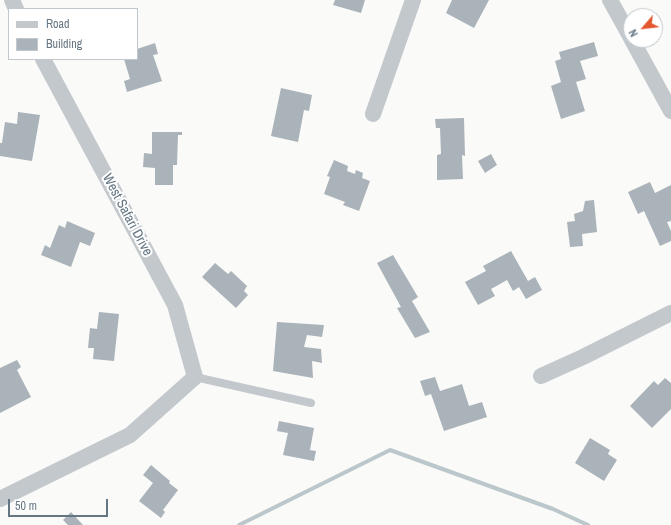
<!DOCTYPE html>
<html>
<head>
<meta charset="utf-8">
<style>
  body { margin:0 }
  #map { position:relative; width:671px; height:525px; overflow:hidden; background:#fafaf8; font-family:"Archivo Narrow",sans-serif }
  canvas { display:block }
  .legend { position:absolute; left:8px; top:8px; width:130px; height:52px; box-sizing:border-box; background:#fff; border:1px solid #c1c8cd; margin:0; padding:5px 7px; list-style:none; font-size:12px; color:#657683 }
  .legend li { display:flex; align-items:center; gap:8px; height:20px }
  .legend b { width:20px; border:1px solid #c1c8cd }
  .north { position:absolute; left:623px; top:8px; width:40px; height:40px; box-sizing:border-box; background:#fff; border:1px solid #c1c8cd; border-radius:50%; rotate:242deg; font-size:11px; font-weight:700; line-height:16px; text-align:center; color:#657683 }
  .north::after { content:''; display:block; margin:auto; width:14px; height:18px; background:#e4572e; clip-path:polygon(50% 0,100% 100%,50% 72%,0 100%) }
  .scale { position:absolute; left:8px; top:499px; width:100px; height:18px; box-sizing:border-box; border:2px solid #657683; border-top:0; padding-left:5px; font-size:12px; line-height:14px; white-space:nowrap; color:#657683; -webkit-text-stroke:3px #fff; paint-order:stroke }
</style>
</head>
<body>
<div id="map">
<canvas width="671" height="525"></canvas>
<ul class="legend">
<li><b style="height:5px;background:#c3c8cc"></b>Road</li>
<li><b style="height:11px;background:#aab3b9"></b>Building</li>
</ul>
<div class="north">N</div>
<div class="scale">50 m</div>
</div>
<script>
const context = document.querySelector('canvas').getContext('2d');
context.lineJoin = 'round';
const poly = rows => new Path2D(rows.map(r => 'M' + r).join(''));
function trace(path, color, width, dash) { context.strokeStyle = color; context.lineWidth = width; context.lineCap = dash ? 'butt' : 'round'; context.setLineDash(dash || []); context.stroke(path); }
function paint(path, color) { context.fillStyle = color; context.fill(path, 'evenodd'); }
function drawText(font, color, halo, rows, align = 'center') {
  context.font = font + ' "Archivo Narrow",sans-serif'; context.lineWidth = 4; context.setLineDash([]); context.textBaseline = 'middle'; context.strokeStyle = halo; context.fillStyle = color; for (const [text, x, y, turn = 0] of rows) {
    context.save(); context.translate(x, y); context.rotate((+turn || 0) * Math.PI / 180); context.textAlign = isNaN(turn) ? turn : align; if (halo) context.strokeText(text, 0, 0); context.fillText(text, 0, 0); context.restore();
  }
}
trace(poly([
  [239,525,390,450,553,509,588,525]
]), '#bbc7cb', 4);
paint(poly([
  [335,0,365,0,361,13,333,5],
  [452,0,489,0,474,28,446,13],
  [594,42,598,56,580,61,586,79,576,82,585,111,561,119,551,86,561,82,555,61,561,59,559,52],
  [155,43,158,54,153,55,162,81,127,92,124,81,130,79,124,59,137,59,137,49],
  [281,88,312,95,309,111,304,110,298,142,271,136],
  [18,112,40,115,32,161,0,156,0,143,2,143,5,122,17,124],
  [464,118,465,156,462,155,463,179,437,180,437,155,441,154,440,128,436,128,435,119],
  [152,132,182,132,182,135,178,135,177,165,173,165,173,185,155,185,155,168,143,167,144,153,152,154],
  [491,154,497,165,485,173,478,161],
  [334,160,348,166,347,171,355,174,356,170,363,173,362,178,370,181,359,211,343,205,345,202,324,194,330,177,327,176],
  [650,182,655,193,671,185,671,221,667,222,671,231,671,241,660,246,644,211,638,214,628,192],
  [594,200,597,232,582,234,583,246,570,247,567,222,575,221,574,214,583,211,585,201],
  [67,221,95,233,90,246,80,242,71,267,41,255,45,245,50,248,59,225,65,228],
  [511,251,528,281,535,277,542,290,526,299,519,287,513,291,507,280,491,289,495,296,478,305,465,282,486,271,483,266],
  [393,255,418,297,412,301,430,332,415,338,397,308,401,307,377,263],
  [215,263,228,274,231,271,247,286,244,291,248,295,236,308,202,277],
  [99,312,119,314,114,361,93,359,94,348,88,348,90,328,97,329],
  [277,322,324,325,322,337,307,335,304,347,321,349,322,363,312,361,313,378,273,371],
  [17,360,21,367,17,370,31,397,0,413,0,368],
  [435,377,440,391,462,384,469,406,482,402,487,417,444,431,431,394,425,396,420,381],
  [665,378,671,383,671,409,652,428,630,406,654,381,658,385],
  [279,421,314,428,310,450,316,451,314,461,283,455,288,433,277,431],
  [590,438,610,450,608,454,617,460,604,481,575,463],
  [151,465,170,481,169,483,178,490,163,510,165,512,161,518,139,501,153,483,143,475],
  [71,512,83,525,68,525,63,520]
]), '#aab3b9');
trace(poly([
  [195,377,311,403]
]), '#c3c8cc', 8);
trace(poly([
  [12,0,16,9],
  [610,0,631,38],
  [632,40,671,111],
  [373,114,413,0],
  [541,376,583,357,671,313],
  [0,499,130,435,195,377,175,305,43,59]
]), '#c3c8cc', 16);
drawText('14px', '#657683', '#fff', [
  ["West Safari Drive",127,215,62]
]);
</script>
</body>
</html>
